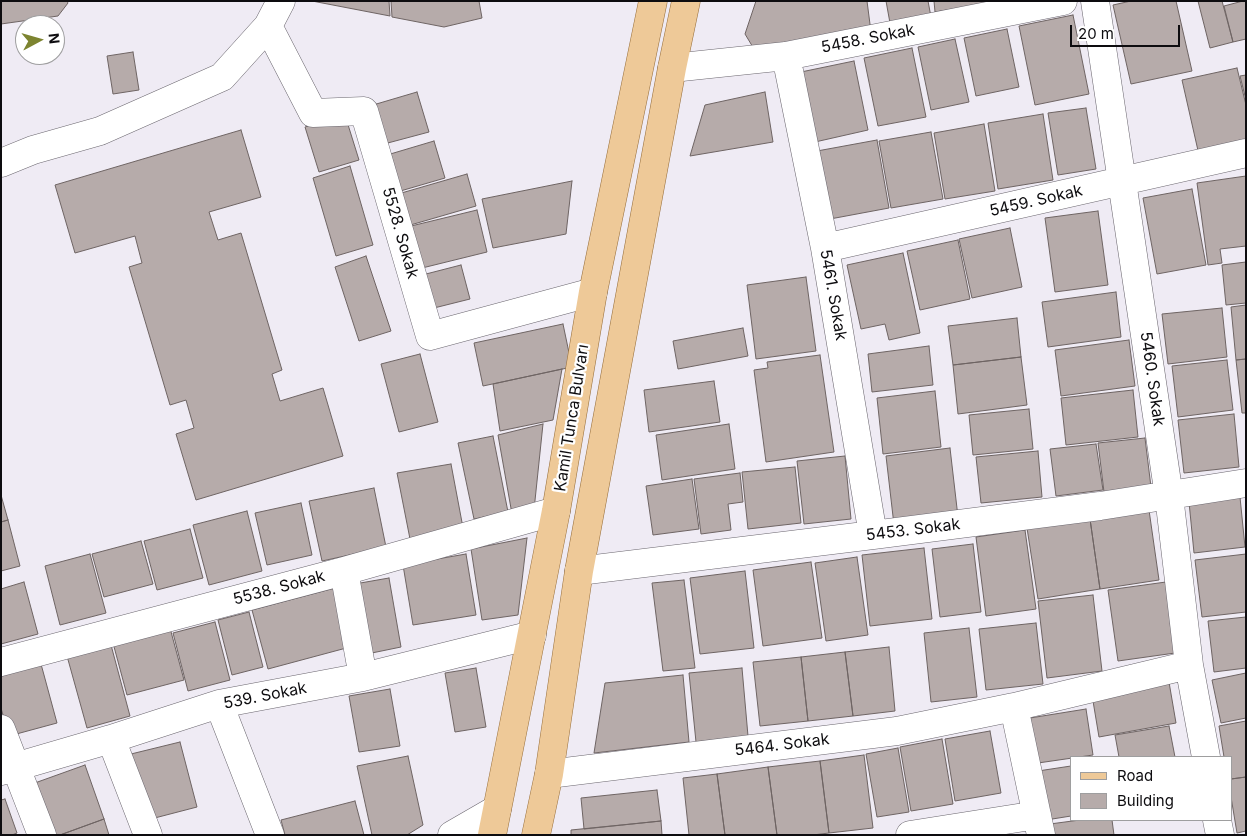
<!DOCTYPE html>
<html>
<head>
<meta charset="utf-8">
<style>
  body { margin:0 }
  #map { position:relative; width:1247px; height:836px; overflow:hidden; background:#efebf4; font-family:Inter,sans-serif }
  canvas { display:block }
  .frame { position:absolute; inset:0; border:2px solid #0d0c0f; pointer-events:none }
  .legend { position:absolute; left:1070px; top:756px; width:162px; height:65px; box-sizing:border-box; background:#fff; border:1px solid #9e9e9f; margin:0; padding:6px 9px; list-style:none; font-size:15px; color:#0d0c0f }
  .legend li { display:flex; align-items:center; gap:10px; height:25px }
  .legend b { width:25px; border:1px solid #9e9e9f }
  .north { position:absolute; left:15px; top:15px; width:50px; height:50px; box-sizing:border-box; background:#fff; border:1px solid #9e9e9f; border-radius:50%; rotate:84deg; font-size:14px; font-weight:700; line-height:20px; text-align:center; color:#0d0c0f }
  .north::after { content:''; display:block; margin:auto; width:18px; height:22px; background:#7d8430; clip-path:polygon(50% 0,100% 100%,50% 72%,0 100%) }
  .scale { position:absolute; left:1070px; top:25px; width:110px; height:22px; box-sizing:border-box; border:2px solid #0d0c0f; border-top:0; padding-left:6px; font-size:15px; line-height:18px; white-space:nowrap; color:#0d0c0f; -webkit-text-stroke:4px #fff; paint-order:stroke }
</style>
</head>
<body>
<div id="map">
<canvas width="1247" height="836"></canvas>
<div class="frame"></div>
<ul class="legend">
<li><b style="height:6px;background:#eec998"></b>Road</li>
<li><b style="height:14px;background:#b6abaa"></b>Building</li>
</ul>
<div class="north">N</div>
<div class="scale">20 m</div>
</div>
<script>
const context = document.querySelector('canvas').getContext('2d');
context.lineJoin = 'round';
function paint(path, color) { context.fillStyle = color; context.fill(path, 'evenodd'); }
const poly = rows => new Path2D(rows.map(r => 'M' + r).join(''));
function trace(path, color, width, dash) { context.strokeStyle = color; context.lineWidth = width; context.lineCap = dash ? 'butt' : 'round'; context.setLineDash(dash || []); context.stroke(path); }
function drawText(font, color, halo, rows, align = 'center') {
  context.font = font + ' Inter,sans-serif'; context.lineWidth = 4.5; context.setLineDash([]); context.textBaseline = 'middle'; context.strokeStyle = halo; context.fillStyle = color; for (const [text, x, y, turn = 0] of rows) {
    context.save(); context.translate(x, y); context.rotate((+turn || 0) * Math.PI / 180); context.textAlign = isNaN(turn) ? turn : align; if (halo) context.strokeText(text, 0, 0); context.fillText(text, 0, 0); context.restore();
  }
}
const building = poly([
  [1,1,67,1,68,3,58,16,1,24,1,1],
  [312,1,389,1,390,16,312,1],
  [391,1,479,1,482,18,444,27,392,17,391,1],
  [756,1,867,1,871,32,757,54,745,34,756,1],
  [886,1,928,1,931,17,890,23,886,1],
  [934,1,983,1,984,4,935,12,934,1],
  [1131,1,1176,1,1192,71,1131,84,1113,5,1131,1],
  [1198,1,1222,1,1233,42,1210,48,1198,1],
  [1243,1,1246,1,1246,39,1233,42,1224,6,1243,1],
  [1073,15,1089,94,1035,105,1019,26,1073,15],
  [1007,29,1019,87,976,96,964,38,1007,29],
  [955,39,969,102,931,110,918,47,955,39],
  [912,48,926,117,878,126,864,58,912,48],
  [133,52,139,90,113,94,107,56,133,52],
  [854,61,868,130,815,142,801,72,854,61],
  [1237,68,1246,105,1246,144,1199,155,1182,80,1237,68],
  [1246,75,1246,100,1240,76,1246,75],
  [417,92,429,132,384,144,373,105,417,92],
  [765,92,773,142,690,156,705,105,765,92],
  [1086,108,1096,169,1058,175,1048,113,1086,108],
  [1043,114,1053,180,998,189,988,123,1043,114],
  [345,115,359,160,319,172,305,127,345,115],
  [984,124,995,191,945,199,934,133,984,124],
  [241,130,261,197,209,212,218,240,241,233,282,370,272,374,280,401,323,388,343,456,196,500,176,434,194,428,186,400,170,405,129,267,142,263,135,236,75,253,55,185,241,130],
  [931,132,943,199,891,208,879,141,931,132],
  [877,140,889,208,830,219,817,151,877,140],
  [434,141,445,178,397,192,387,155,434,141],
  [350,166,373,245,336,256,313,178,350,166],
  [467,174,476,206,407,226,398,194,467,174],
  [1246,176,1246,246,1220,249,1222,263,1208,265,1197,183,1246,176],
  [572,181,566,234,493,248,482,199,572,181],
  [1192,189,1206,265,1157,274,1143,198,1192,189],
  [477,210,487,252,418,269,407,227,477,210],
  [1098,211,1108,285,1055,292,1045,218,1098,211],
  [1010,228,1022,287,972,298,959,239,1010,228],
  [958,240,970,299,920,310,907,251,958,240],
  [903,253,920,333,889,340,885,324,861,329,847,265,903,253],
  [366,256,391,331,359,341,335,267,366,256],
  [1246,262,1246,303,1226,305,1222,265,1246,262],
  [461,265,470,299,434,308,426,274,461,265],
  [806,277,816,351,756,359,747,285,806,277],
  [1116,292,1121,337,1048,347,1042,302,1116,292],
  [1246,305,1246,359,1236,360,1231,307,1246,305],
  [1222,308,1227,357,1168,364,1162,314,1222,308],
  [1017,318,1021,357,953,365,948,326,1017,318],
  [563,324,572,367,483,386,474,343,563,324],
  [743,328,748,356,678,369,673,341,743,328],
  [1129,340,1135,386,1061,396,1055,350,1129,340],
  [929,346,933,385,872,392,868,354,929,346],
  [420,354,438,422,399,432,381,364,420,354],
  [820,355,834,452,766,462,754,370,768,368,767,362,820,355],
  [1021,357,1027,405,958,414,953,365,1021,357],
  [1246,359,1246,413,1242,413,1236,360,1246,359],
  [1227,360,1233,410,1178,417,1172,366,1227,360],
  [562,369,553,420,500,431,493,384,562,369],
  [714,381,720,422,649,432,644,390,714,381],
  [1133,390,1138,437,1066,445,1061,398,1133,390],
  [935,391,941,447,883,454,877,398,935,391],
  [1029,409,1033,449,973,455,969,415,1029,409],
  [1234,414,1239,467,1184,473,1178,420,1234,414],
  [543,424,534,510,512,514,498,435,543,424],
  [729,424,735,469,662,480,656,435,729,424],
  [493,436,508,512,474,519,458,443,493,436],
  [1145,438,1151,487,1104,492,1098,443,1145,438],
  [1096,444,1103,490,1056,496,1050,449,1096,444],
  [950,448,958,517,894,525,886,456,950,448],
  [1038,451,1042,497,981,503,976,457,1038,451],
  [845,456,851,519,804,524,797,461,845,456],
  [451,464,464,533,411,544,397,473,451,464],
  [795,467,801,523,748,529,742,472,795,467],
  [740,473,743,502,728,504,731,530,701,534,694,479,740,473],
  [692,479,699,529,653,535,646,486,692,479],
  [374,488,386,547,322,561,309,501,374,488],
  [1,495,8,520,1,522,1,495],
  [1240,497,1245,547,1194,553,1189,502,1240,497],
  [301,503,312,555,267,565,255,513,301,503],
  [1149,510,1159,580,1100,589,1090,519,1149,510],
  [247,511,262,571,209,585,193,525,247,511],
  [1090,519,1100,589,1038,599,1027,528,1090,519],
  [8,520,20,566,1,571,1,522,8,520],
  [190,529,203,578,157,590,144,541,190,529],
  [1025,530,1036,609,986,616,976,537,1025,530],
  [527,538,518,615,482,620,471,549,527,538],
  [141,541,153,584,104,597,92,554,141,541],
  [973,544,981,612,940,617,932,549,973,544],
  [924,548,932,619,870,626,862,555,924,548],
  [90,554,106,613,60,625,45,566,90,554],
  [466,554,476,615,413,625,403,565,466,554],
  [1246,554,1246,612,1202,617,1195,560,1246,554],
  [857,557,868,635,826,641,815,563,857,557],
  [811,562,822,638,763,646,753,570,811,562],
  [745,571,754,648,700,654,690,578,745,571],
  [389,578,401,647,362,655,349,585,389,578],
  [684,580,695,668,663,671,652,583,684,580],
  [24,582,38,634,1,644,1,589,24,582],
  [1166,582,1175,653,1118,661,1108,590,1166,582],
  [335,588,350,647,268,669,252,610,335,588],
  [1093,595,1102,671,1047,678,1038,601,1093,595],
  [249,612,263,667,232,675,218,620,249,612],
  [1246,617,1246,668,1214,672,1208,621,1246,617],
  [215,622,230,680,188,691,173,633,215,622],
  [1036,623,1043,684,986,690,979,629,1036,623],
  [170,628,184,680,127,695,113,643,170,628],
  [969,628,977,697,931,702,924,633,969,628],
  [111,645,130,716,87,728,67,656,111,645],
  [889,647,895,711,853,716,845,652,889,647],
  [845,652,853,716,808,721,801,657,845,652],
  [801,657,808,721,760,726,753,662,801,657],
  [41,664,57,723,9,736,1,708,1,675,41,664],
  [476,668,486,727,455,732,445,673,476,668],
  [742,668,748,736,696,742,689,673,742,668],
  [1246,673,1246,718,1221,723,1212,680,1246,673],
  [683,675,689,742,594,753,605,683,683,675],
  [1169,682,1176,723,1099,737,1092,695,1169,682],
  [390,689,400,746,359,752,349,696,390,689],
  [1086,709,1093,755,1038,763,1030,718,1086,709],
  [1246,721,1246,777,1231,779,1231,757,1224,757,1219,726,1246,721],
  [1169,726,1175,757,1119,757,1115,735,1169,726],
  [990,731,1001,793,955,801,945,739,990,731],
  [942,739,953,804,911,811,900,747,942,739],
  [180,742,197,807,147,820,131,754,180,742],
  [898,748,909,812,877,817,866,754,898,748],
  [864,755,873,828,829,833,820,761,864,755],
  [408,756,423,825,407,835,372,835,357,766,408,756],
  [820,761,829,833,813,835,777,835,768,767,820,761],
  [85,765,104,819,60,835,50,835,32,784,85,765],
  [1071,766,1071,816,1046,820,1038,771,1071,766],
  [768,767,777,835,725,835,717,774,768,767],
  [717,774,725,835,689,835,683,778,717,774],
  [1246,777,1246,831,1237,833,1231,797,1231,779,1246,777],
  [657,790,661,821,584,829,581,798,657,790],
  [5,799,17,833,12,835,1,835,1,800,5,799],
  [355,801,364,835,285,835,281,820,355,801],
  [104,819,109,835,60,835,104,819],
  [1080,820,1112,820,1114,835,1052,835,1050,824,1080,820],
  [661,821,662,835,571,835,571,830,661,821]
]);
paint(building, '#b6abaa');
trace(building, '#6e6463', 1);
const minor = poly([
  [1095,1,1169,496,1189,665,1206,757],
  [268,26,313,113,364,111,430,336,593,292],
  [786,56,825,248,873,535],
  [672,68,786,56,1063,1],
  [1,163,33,150,100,131,222,77,268,26,281,1],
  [825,248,1246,153],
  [344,571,363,677],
  [579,571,873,535,1100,506,1246,483],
  [1,662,344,571,556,511],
  [219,704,270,835],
  [1014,707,1041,835],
  [1,729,42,835],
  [111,739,148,835],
  [1,771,111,739,219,704,363,677,532,635],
  [549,774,897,731,1014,707,1189,665],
  [1217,820,1220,835],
  [452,835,497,809],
  [910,835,1037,815]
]);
const major = poly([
  [492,835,556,511,593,292,653,1],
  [536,835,549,774,579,571,672,68,686,1]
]);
trace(minor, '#6b676f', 29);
trace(major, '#976f3c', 29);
trace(minor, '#fff', 28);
trace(major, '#eec998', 28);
drawText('16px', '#0d0c0f', '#fff', [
  ["5458. Sokak",868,39,-11],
  ["5459. Sokak",1036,201,-13],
  ["5528. Sokak",400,233,74],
  ["5461. Sokak",833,295,80],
  ["5460. Sokak",1152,379,82],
  ["Kamil Tunca Bulvarı",572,418,-81],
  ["5453. Sokak",913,530,-7],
  ["5538. Sokak",279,588,-15],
  ["539. Sokak",265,696,-11],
  ["5464. Sokak",782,745,-7]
]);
</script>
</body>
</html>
